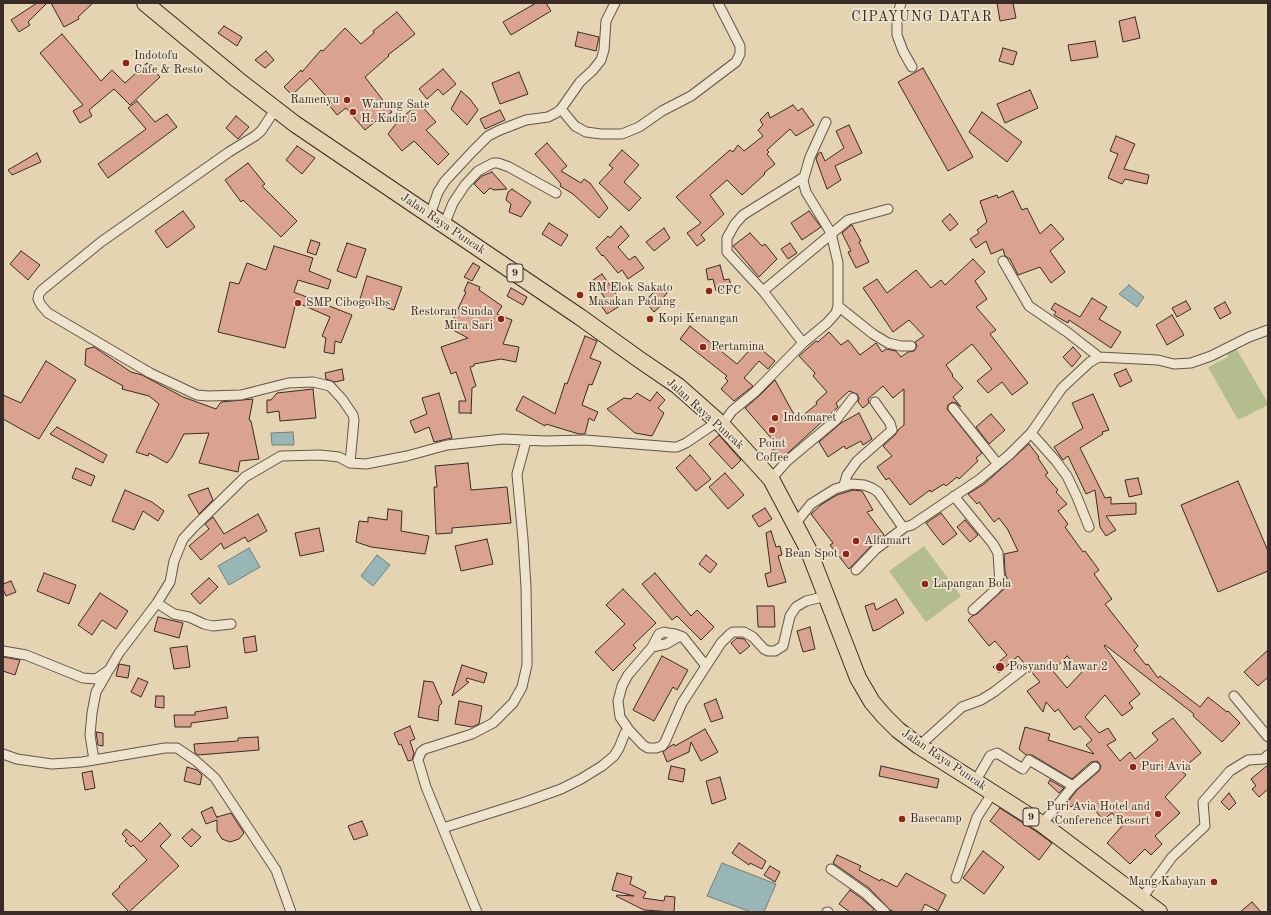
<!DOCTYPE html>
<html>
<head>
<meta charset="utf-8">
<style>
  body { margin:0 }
  #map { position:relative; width:1271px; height:915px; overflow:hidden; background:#e5d4b2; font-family:"Old Standard TT",serif }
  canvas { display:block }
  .frame { position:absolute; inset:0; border:4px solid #392b26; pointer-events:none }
</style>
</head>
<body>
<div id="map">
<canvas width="1271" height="915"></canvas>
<div class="frame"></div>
</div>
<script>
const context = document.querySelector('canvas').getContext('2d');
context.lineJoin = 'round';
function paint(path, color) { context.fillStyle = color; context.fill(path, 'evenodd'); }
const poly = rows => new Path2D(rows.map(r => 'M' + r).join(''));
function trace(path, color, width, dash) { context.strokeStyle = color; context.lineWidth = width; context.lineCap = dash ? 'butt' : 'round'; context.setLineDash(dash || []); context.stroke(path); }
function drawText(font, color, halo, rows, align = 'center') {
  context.font = font + ' "Old Standard TT",serif'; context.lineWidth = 3.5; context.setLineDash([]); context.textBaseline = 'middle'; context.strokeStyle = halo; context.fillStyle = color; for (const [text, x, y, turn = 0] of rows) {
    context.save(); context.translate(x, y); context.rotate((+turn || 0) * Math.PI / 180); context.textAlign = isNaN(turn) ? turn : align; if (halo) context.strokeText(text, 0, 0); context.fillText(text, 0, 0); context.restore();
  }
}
paint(poly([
  [1234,345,1268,403,1268,405,1238,420,1208,367,1228,357,1225,351],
  [924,546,961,596,926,622,889,571]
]), '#b4bd8d');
const water = poly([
  [1129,285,1144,297,1137,307,1119,294,1129,285],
  [293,432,294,445,272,445,271,433,293,432],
  [249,548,260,567,229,585,218,566,249,548],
  [377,555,390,565,373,586,361,576,377,555],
  [722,863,776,884,764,912,751,912,707,896,722,863]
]);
paint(water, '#98b6b5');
trace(water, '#727e7c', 1);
const building = poly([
  [37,3,47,3,28,22,30,25,19,32,11,20,37,3],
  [51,3,93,3,78,17,79,19,64,27,51,3],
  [536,3,546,3,551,11,511,35,503,22,536,3],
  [997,3,1013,3,1016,18,1000,21,997,3],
  [397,12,415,34,388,55,389,56,365,77,392,112,378,123,376,121,365,130,346,108,337,115,329,105,332,103,310,78,292,95,284,87,301,70,302,72,321,50,323,51,345,28,361,44,374,33,373,31,397,12],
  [1135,17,1140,38,1123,42,1119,21,1135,17],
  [224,26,242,37,237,46,218,33,224,26],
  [578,32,599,37,596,51,575,46,578,32],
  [62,34,101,81,112,70,125,83,147,63,160,77,130,105,114,89,89,110,92,116,80,123,73,111,83,105,40,53,62,34],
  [1095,41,1098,57,1071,61,1068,45,1095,41],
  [1003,48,1017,52,1013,65,999,61,1003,48],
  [266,51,274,60,265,68,255,60,266,51],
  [923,68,973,157,948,171,898,82,923,68],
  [443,69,456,84,443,95,438,89,427,99,419,89,443,69],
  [519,72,528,94,500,104,492,83,519,72],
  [1030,90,1038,108,1005,123,997,104,1030,90],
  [461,91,470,99,478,110,467,125,451,109,461,91],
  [137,101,155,122,167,114,177,127,108,178,98,164,146,129,128,108,137,101],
  [419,103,436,122,426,130,449,154,438,165,414,141,402,151,388,134,398,121,419,103],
  [793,105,798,111,802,108,814,125,796,136,790,129,767,150,769,152,767,154,775,164,764,173,765,174,742,195,727,180,710,195,724,214,701,235,705,240,697,246,687,233,701,223,676,197,730,150,733,152,738,145,744,151,763,136,758,130,763,125,760,120,768,112,770,118,793,105],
  [500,110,505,120,485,129,480,119,500,110],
  [982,112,1022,142,1007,162,969,132,982,112],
  [236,116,249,127,238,139,226,128,236,116],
  [849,125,862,153,835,166,841,180,827,189,816,159,818,154,821,152,825,161,844,148,836,131,849,125],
  [1116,136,1135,144,1124,169,1149,175,1147,184,1125,179,1122,184,1108,178,1118,154,1110,151,1116,136],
  [547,143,567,166,561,171,581,183,584,179,590,183,608,208,599,218,573,194,560,186,561,184,535,154,547,143],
  [297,146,315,158,302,174,286,160,297,146],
  [622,150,639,165,624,182,641,198,629,211,599,183,613,168,609,165,622,150],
  [37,153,41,162,12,175,8,170,37,153],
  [248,163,265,184,262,186,297,221,281,237,243,200,241,202,225,180,248,163],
  [492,172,507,189,494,190,490,188,484,194,474,184,482,176,492,172],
  [512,189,531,202,521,217,509,212,511,204,506,200,508,192,512,189],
  [1013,191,1022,210,1027,208,1040,234,1051,224,1064,239,1050,251,1065,272,1051,283,1040,267,1018,275,1010,259,1005,256,1003,249,991,254,986,241,976,248,970,239,979,233,977,230,987,222,980,201,997,195,998,198,1013,191],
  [183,211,195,227,167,248,155,231,183,211],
  [809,211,821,227,802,240,791,223,809,211],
  [950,214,958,224,950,231,942,221,950,214],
  [549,223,568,235,561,246,542,234,549,223],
  [851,225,852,225,861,241,859,242,869,262,856,268,848,252,851,251,842,233,851,225],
  [621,226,629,236,618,247,629,260,635,256,644,268,628,279,622,270,618,273,603,255,602,256,596,248,608,236,610,238,621,226],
  [664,228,670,238,654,251,646,242,664,228],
  [750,233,762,246,765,244,777,259,759,277,733,246,750,233],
  [311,240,320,243,316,255,307,252,311,240],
  [347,243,366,249,356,278,337,271,347,243],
  [790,243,797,253,788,259,781,249,790,243],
  [274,246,313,258,309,271,331,280,328,289,298,280,294,292,352,315,341,343,335,341,334,354,324,352,326,338,322,336,330,317,296,302,285,348,218,332,230,282,239,284,247,263,266,270,274,246],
  [21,251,40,265,28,280,10,264,21,251],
  [973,259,985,272,975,281,987,299,976,307,996,330,990,334,1028,383,1012,395,1002,382,988,393,977,381,992,369,972,344,946,365,953,375,952,376,963,388,953,397,961,407,956,403,952,402,948,405,947,409,982,453,976,458,978,461,959,479,957,477,946,486,944,484,931,492,930,490,910,505,889,478,886,480,877,467,892,456,883,446,896,434,898,430,904,425,904,389,893,398,883,386,868,399,869,403,863,408,858,402,859,398,857,394,849,391,836,403,838,407,778,462,770,452,778,446,745,408,759,396,775,380,797,420,817,404,816,402,827,392,813,376,815,373,799,356,816,341,818,342,829,332,841,345,848,340,860,355,876,343,882,352,886,349,896,351,901,357,908,352,914,351,917,346,915,342,924,336,909,320,893,332,863,288,877,279,887,293,916,270,931,288,941,280,945,285,973,259],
  [473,263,480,267,472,281,464,277,473,263],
  [720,265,724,280,729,279,732,287,716,291,713,279,708,280,706,269,720,265],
  [602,274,623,304,607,314,600,304,606,300,593,280,602,274],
  [367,276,402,287,394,310,360,299,367,276],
  [468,282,480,287,479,290,502,306,497,314,512,320,503,344,519,347,516,362,501,359,474,364,474,366,470,367,476,386,472,388,471,414,471,413,459,413,459,401,466,401,456,372,451,374,441,347,468,338,449,328,466,292,464,291,468,282],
  [661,285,667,293,663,298,666,301,654,312,645,301,661,285],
  [511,288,527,297,523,305,507,296,511,288],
  [1092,298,1107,307,1099,319,1121,332,1111,348,1069,320,1068,323,1054,315,1056,312,1051,309,1055,303,1080,317,1092,298],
  [1186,301,1191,309,1177,317,1172,308,1186,301],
  [1225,302,1231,313,1220,319,1214,308,1225,302],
  [1172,315,1184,335,1167,345,1156,325,1172,315],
  [690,326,737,364,755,344,775,361,768,369,759,361,744,378,753,386,734,401,721,389,728,381,725,378,727,376,680,339,690,326],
  [585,336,597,341,590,358,601,362,592,385,589,384,582,405,598,412,594,421,589,418,585,434,579,434,546,424,545,426,516,410,523,396,555,414,565,383,567,384,585,336],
  [94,347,131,372,142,375,183,397,216,409,221,402,253,399,249,420,251,421,259,459,240,461,238,472,199,463,209,433,184,434,172,457,167,463,149,453,148,456,136,452,159,404,149,396,122,389,123,386,85,365,86,349,94,347],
  [1073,347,1081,356,1072,367,1063,357,1073,347],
  [46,361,76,380,39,439,3,419,3,395,21,403,46,361],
  [342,369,344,380,335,382,326,379,325,373,342,369],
  [1126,369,1132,381,1120,387,1114,374,1126,369],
  [313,389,316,418,280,421,279,411,267,413,267,400,271,400,277,393,313,389],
  [657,392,665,400,658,408,664,413,652,436,635,433,607,409,624,398,631,399,637,393,650,401,657,392],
  [439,393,452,438,434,442,429,427,415,433,410,421,427,414,422,398,439,393],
  [1093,394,1109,430,1102,432,1103,434,1080,448,1105,498,1111,497,1111,504,1136,503,1136,514,1106,516,1116,530,1106,536,1100,527,1095,490,1086,494,1068,456,1063,460,1054,447,1083,428,1072,403,1093,394],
  [859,413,872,439,863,445,861,441,846,449,844,446,828,457,819,442,841,423,859,413],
  [991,414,1005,430,989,444,976,427,991,414],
  [57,427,107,455,103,463,50,434,57,427],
  [719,435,741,460,732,469,709,444,719,435],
  [1029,444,1039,457,1038,458,1048,473,1045,475,1058,490,1056,492,1067,504,1058,511,1068,524,1065,527,1083,552,1085,551,1099,570,1094,574,1112,599,1105,604,1138,646,1134,650,1146,665,1148,664,1158,678,1160,676,1200,707,1208,697,1227,712,1228,711,1240,723,1222,742,1193,716,1194,714,1105,645,1104,646,1140,694,1129,703,1133,708,1122,716,1105,695,1085,717,1099,733,1108,728,1116,740,1107,745,1120,761,1130,752,1135,759,1158,740,1152,733,1173,718,1201,753,1181,770,1186,775,1165,797,1180,813,1155,836,1162,844,1151,855,1145,849,1130,864,1107,843,1123,825,1112,813,1103,820,1090,804,1083,810,1077,802,1071,807,1067,803,1077,790,1099,771,1101,766,1099,763,1097,761,1091,762,1072,779,1032,755,1026,755,1019,749,1025,727,1050,734,1048,740,1094,754,1086,745,1092,740,1080,726,1074,730,1058,709,1055,712,1046,702,1043,712,1027,691,1040,682,1018,656,999,673,993,667,1007,655,995,641,989,646,968,620,972,616,977,614,1005,588,1008,582,1005,572,1004,554,1018,551,1008,530,999,518,994,522,979,502,977,504,968,494,984,484,1029,444],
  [1067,656,1082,672,1067,688,1053,671,1067,656],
  [690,455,711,479,696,491,676,468,690,455],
  [468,463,471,490,507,487,511,523,452,528,452,533,436,534,434,487,437,487,435,466,468,463],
  [76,468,95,476,91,486,72,478,76,468],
  [725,473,744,495,728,509,709,487,725,473],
  [1138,478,1142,494,1129,497,1125,480,1138,478],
  [1238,481,1268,551,1268,571,1218,592,1181,505,1238,481],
  [208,488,213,500,199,514,188,495,208,488],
  [125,490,152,502,164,511,158,521,143,511,134,530,112,521,125,490],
  [853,490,862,491,873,510,867,512,884,535,871,544,872,545,849,569,830,545,833,543,811,514,822,504,837,495,853,490],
  [765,508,772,519,759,527,752,516,765,508],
  [388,509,402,511,401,531,429,536,425,554,371,547,356,542,359,521,368,522,368,517,387,520,388,509],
  [941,513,957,534,943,545,926,523,941,513],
  [258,514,267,531,248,542,245,537,224,549,221,543,201,560,189,546,209,529,205,524,213,517,224,534,258,514],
  [965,520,978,535,970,542,957,527,965,520],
  [319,528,324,551,300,556,295,533,319,528],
  [771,531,776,547,780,546,782,555,778,556,786,582,768,587,765,574,771,572,766,533,771,531],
  [487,539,493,564,461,571,455,546,487,539],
  [706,555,717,564,710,573,699,564,706,555],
  [44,573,76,585,69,604,37,591,44,573],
  [655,573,691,616,697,610,714,627,701,640,677,616,672,620,642,584,655,573],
  [209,578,218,587,200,604,191,594,209,578],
  [11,581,16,592,6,596,3,589,3,584,11,581],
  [623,589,656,623,633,645,636,648,613,671,595,652,625,624,606,605,623,589],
  [100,593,128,611,116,629,102,620,92,635,78,625,100,593],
  [896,599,904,613,879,629,873,631,865,606,874,603,876,610,896,599],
  [757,606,774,606,775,627,758,627,757,606],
  [158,617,183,623,179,638,154,631,158,617],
  [810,627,815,649,803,652,797,631,810,627],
  [255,636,257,651,245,653,243,638,255,636],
  [737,638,744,639,750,646,740,654,731,643,737,638],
  [187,646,190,667,174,669,170,648,187,646],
  [1268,650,1268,677,1258,686,1244,672,1268,650],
  [662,656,688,670,677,690,673,687,654,721,633,710,662,656],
  [3,657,20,660,15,675,3,671,3,657],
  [119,664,130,666,128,678,116,676,119,664],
  [462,665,487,673,484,683,467,678,466,681,469,682,452,696,462,665],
  [138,678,148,682,141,697,131,692,138,678],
  [424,681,433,682,442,703,439,706,438,721,418,717,424,681],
  [156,696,164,696,164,708,155,707,156,696],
  [716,699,723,718,711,722,704,704,716,699],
  [459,701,482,706,479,724,472,727,455,724,459,701],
  [226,707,228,718,191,723,191,727,175,727,174,715,195,715,195,712,226,707],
  [410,726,415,739,410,741,414,753,412,760,408,761,401,744,399,745,394,733,410,726],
  [705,729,718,752,701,761,691,742,689,752,667,762,663,752,669,747,674,744,675,746,705,729],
  [96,732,103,733,103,746,98,745,96,732],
  [258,737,259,750,198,755,195,753,194,744,238,741,238,738,258,737],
  [1268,765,1268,789,1259,797,1252,789,1256,786,1251,779,1268,765],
  [671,766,685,769,683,782,668,779,671,766],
  [881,766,939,779,937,788,879,776,881,766],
  [187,767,197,770,202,775,200,785,184,781,187,767],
  [92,771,95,788,85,790,82,773,92,771],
  [720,777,726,799,712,804,706,781,720,777],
  [1050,780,1064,788,1059,793,1048,783,1050,780],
  [1229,793,1236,803,1229,810,1221,802,1229,793],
  [212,807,217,818,217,817,231,813,244,833,239,839,230,842,222,839,217,831,217,820,206,824,201,812,212,807],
  [1000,808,1037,832,1052,843,1039,860,990,821,1000,808],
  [362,821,368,835,354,840,348,826,362,821],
  [160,823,171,835,160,846,179,866,129,912,112,894,120,887,119,886,147,860,133,845,131,847,125,841,127,839,122,834,126,829,141,842,160,823],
  [192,829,201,837,191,847,182,838,192,829],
  [739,843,766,861,762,869,750,863,749,865,732,853,739,843],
  [983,851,1004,867,984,894,963,878,983,851],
  [837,855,861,866,859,870,880,881,881,879,897,887,906,873,946,895,938,911,925,904,921,912,895,912,890,910,869,888,833,863,837,855],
  [770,866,780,872,775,882,764,875,770,866],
  [617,873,632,877,630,884,646,892,643,898,664,901,665,896,675,897,674,912,644,910,616,896,617,895,634,896,612,890,617,873],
  [850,890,861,898,874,909,872,912,850,912,839,904,850,890],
  [1252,902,1261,912,1240,912,1252,902]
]);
paint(building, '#daa38f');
trace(building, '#392b26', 1);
const minor = poly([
  [901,3,897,17,897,35,903,51,912,67],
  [561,109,575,126,586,132,601,134,622,134,639,127,662,111,691,96,736,62,740,54,740,46,718,3],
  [280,112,273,113,261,131,255,136,229,152,101,242,42,290,39,294,38,299,41,305,48,313,150,373,197,395,208,396,241,395,288,383,313,382,330,386,342,399,353,415,354,420,350,463],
  [804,177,743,215,735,224,727,238,727,252,763,291,848,220,888,209],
  [430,215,438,192,445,181,472,152,488,136,500,130,526,120,548,117,556,113,561,109,580,82,593,70,601,60,604,50,606,21,615,3],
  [444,225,453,203,465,185,478,171,493,163,498,163,509,167,556,193],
  [1003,261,1029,306,1067,332,1099,357],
  [763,291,803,343],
  [838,306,873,334,888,343,901,346,911,346],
  [953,408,997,463],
  [1031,433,1056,461,1067,476,1077,497,1089,527],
  [771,479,787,461,836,420,853,398],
  [844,485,847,475,857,461,892,430,890,423,875,402],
  [954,496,993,544,998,553,1000,584,994,591,973,610],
  [795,524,811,504,835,489,852,484,864,485,872,488,878,492,902,526,905,527,912,525,980,479,1009,455,1031,433,1062,388,1090,362,1099,357,1158,360,1174,364,1191,363,1211,356,1249,337,1268,330],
  [856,570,876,549,905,527],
  [157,603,174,614,189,617,204,624,213,626,231,624],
  [652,647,666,644,680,636],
  [3,651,26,655,83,678,96,679,109,670,119,653,157,603,170,582,174,561,183,539,194,527,245,477,281,456,320,455,339,457,350,463,366,464,407,456,447,445,503,439,545,441,585,440,673,447,677,447,686,443,714,424,722,425,732,411,755,392,803,343,827,323,836,313,838,306,838,263,831,233,806,192,803,181,810,157,826,122],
  [706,666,683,637,675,634,668,633,664,632,659,634,652,647,628,675,622,686,618,701,620,717,629,730,643,745,648,748,656,748,662,746,665,742,682,703,721,643,730,634,733,632,744,632,753,637,764,649,768,651,775,651,783,646,790,616,796,607,806,601,827,596],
  [1234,696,1268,737],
  [919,746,962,707,981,700,994,692,1022,670],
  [3,754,17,759,52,764,82,762,165,748,177,748,196,761,215,778,276,870,291,912],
  [94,760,90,735,92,713,96,692,107,673],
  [975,782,990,756,997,753,1023,769,1029,760,1073,786],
  [1042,824,1073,786,1095,767],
  [443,828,525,802,561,789,581,779,602,766,614,756,619,748,625,733,629,730],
  [831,869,865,893,885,912],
  [956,878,977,817,988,800],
  [1142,898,1172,857,1205,826,1203,802,1230,771,1248,760,1264,759,1268,755],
  [477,912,426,787,418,760,421,752,425,749,472,734,493,723,513,703,522,687,527,665,527,653,526,587,523,539,517,474,526,441],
  [827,912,828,912]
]);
const trunk = poly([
  [145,3,238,80,295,124,580,317,640,360,678,386,722,425,771,479,808,549,858,678,872,702,884,716,898,730,919,746,1042,824,1159,912]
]);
trace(minor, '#645549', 11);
trace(trunk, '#392b26', 18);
trace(minor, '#eee3cd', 9);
trace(trunk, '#e5d4b2', 16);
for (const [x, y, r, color] of [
  [126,63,4,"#8f2418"],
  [347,100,4,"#8f2418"],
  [353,112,4,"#8f2418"],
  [709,291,4,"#8f2418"],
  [580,295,4,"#8f2418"],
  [298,303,4,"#8f2418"],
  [501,319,4,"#8f2418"],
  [650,319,4,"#8f2418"],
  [703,347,4,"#8f2418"],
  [775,418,4,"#8f2418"],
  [772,430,4,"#8f2418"],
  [856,541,4,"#8f2418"],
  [846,554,4,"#8f2418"],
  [925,584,4,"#8f2418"],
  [1000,667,5,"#8f2418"],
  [1133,767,4,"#8f2418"],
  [1158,814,4,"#8f2418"],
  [902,819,4,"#8f2418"],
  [1214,882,4,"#8f2418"]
]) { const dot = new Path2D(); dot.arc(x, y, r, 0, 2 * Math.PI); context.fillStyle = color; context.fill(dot); trace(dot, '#eee3cd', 1.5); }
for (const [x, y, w] of [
  [515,273,16],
  [1031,817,16]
]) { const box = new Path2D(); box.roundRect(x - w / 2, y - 9, w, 18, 3); context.fillStyle = '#eee3cd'; context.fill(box); trace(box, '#392b26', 1); }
drawText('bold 11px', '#392b26', null, [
  ["9",515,273],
  ["9",1031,817]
]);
drawText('12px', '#392b26', '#eee3cd', [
  ["Indotofu",134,56],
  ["Cafe & Resto",134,70],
  ["Ramenyu",339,100,"right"],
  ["Warung Sate",361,105],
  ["H. Kadir 5",361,119],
  ["RM Elok Sakato",588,288],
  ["Masakan Padang",588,302],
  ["CFC",717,291],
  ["SMP Cibogo Ibs",306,303],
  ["Restoran Sunda",493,312,"right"],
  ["Mira Sari",493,326,"right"],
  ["Kopi Kenangan",658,319],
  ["Pertamina",711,347],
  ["Indomaret",783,418],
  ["Point",772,444,"center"],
  ["Coffee",772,458,"center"],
  ["Alfamart",864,541],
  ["Bean Spot",838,554,"right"],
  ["Lapangan Bola",933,584],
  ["Posyandu Mawar 2",1009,667],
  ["Puri Avia",1141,767],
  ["Puri Avia Hotel and",1150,807,"right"],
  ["Conference Resort",1150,821,"right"],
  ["Basecamp",910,819],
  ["Mang Kabayan",1206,882,"right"]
], 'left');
drawText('12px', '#392b26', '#eee3cd', [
  ["Jalan Raya Puncak",443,224,34],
  ["Jalan Raya Puncak",705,414,42],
  ["Jalan Raya Puncak",944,760,34]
]);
context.letterSpacing = '1px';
drawText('14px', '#392b26', '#eee3cd', [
  ["CIPAYUNG DATAR",922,17]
]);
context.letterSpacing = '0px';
</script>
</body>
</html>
